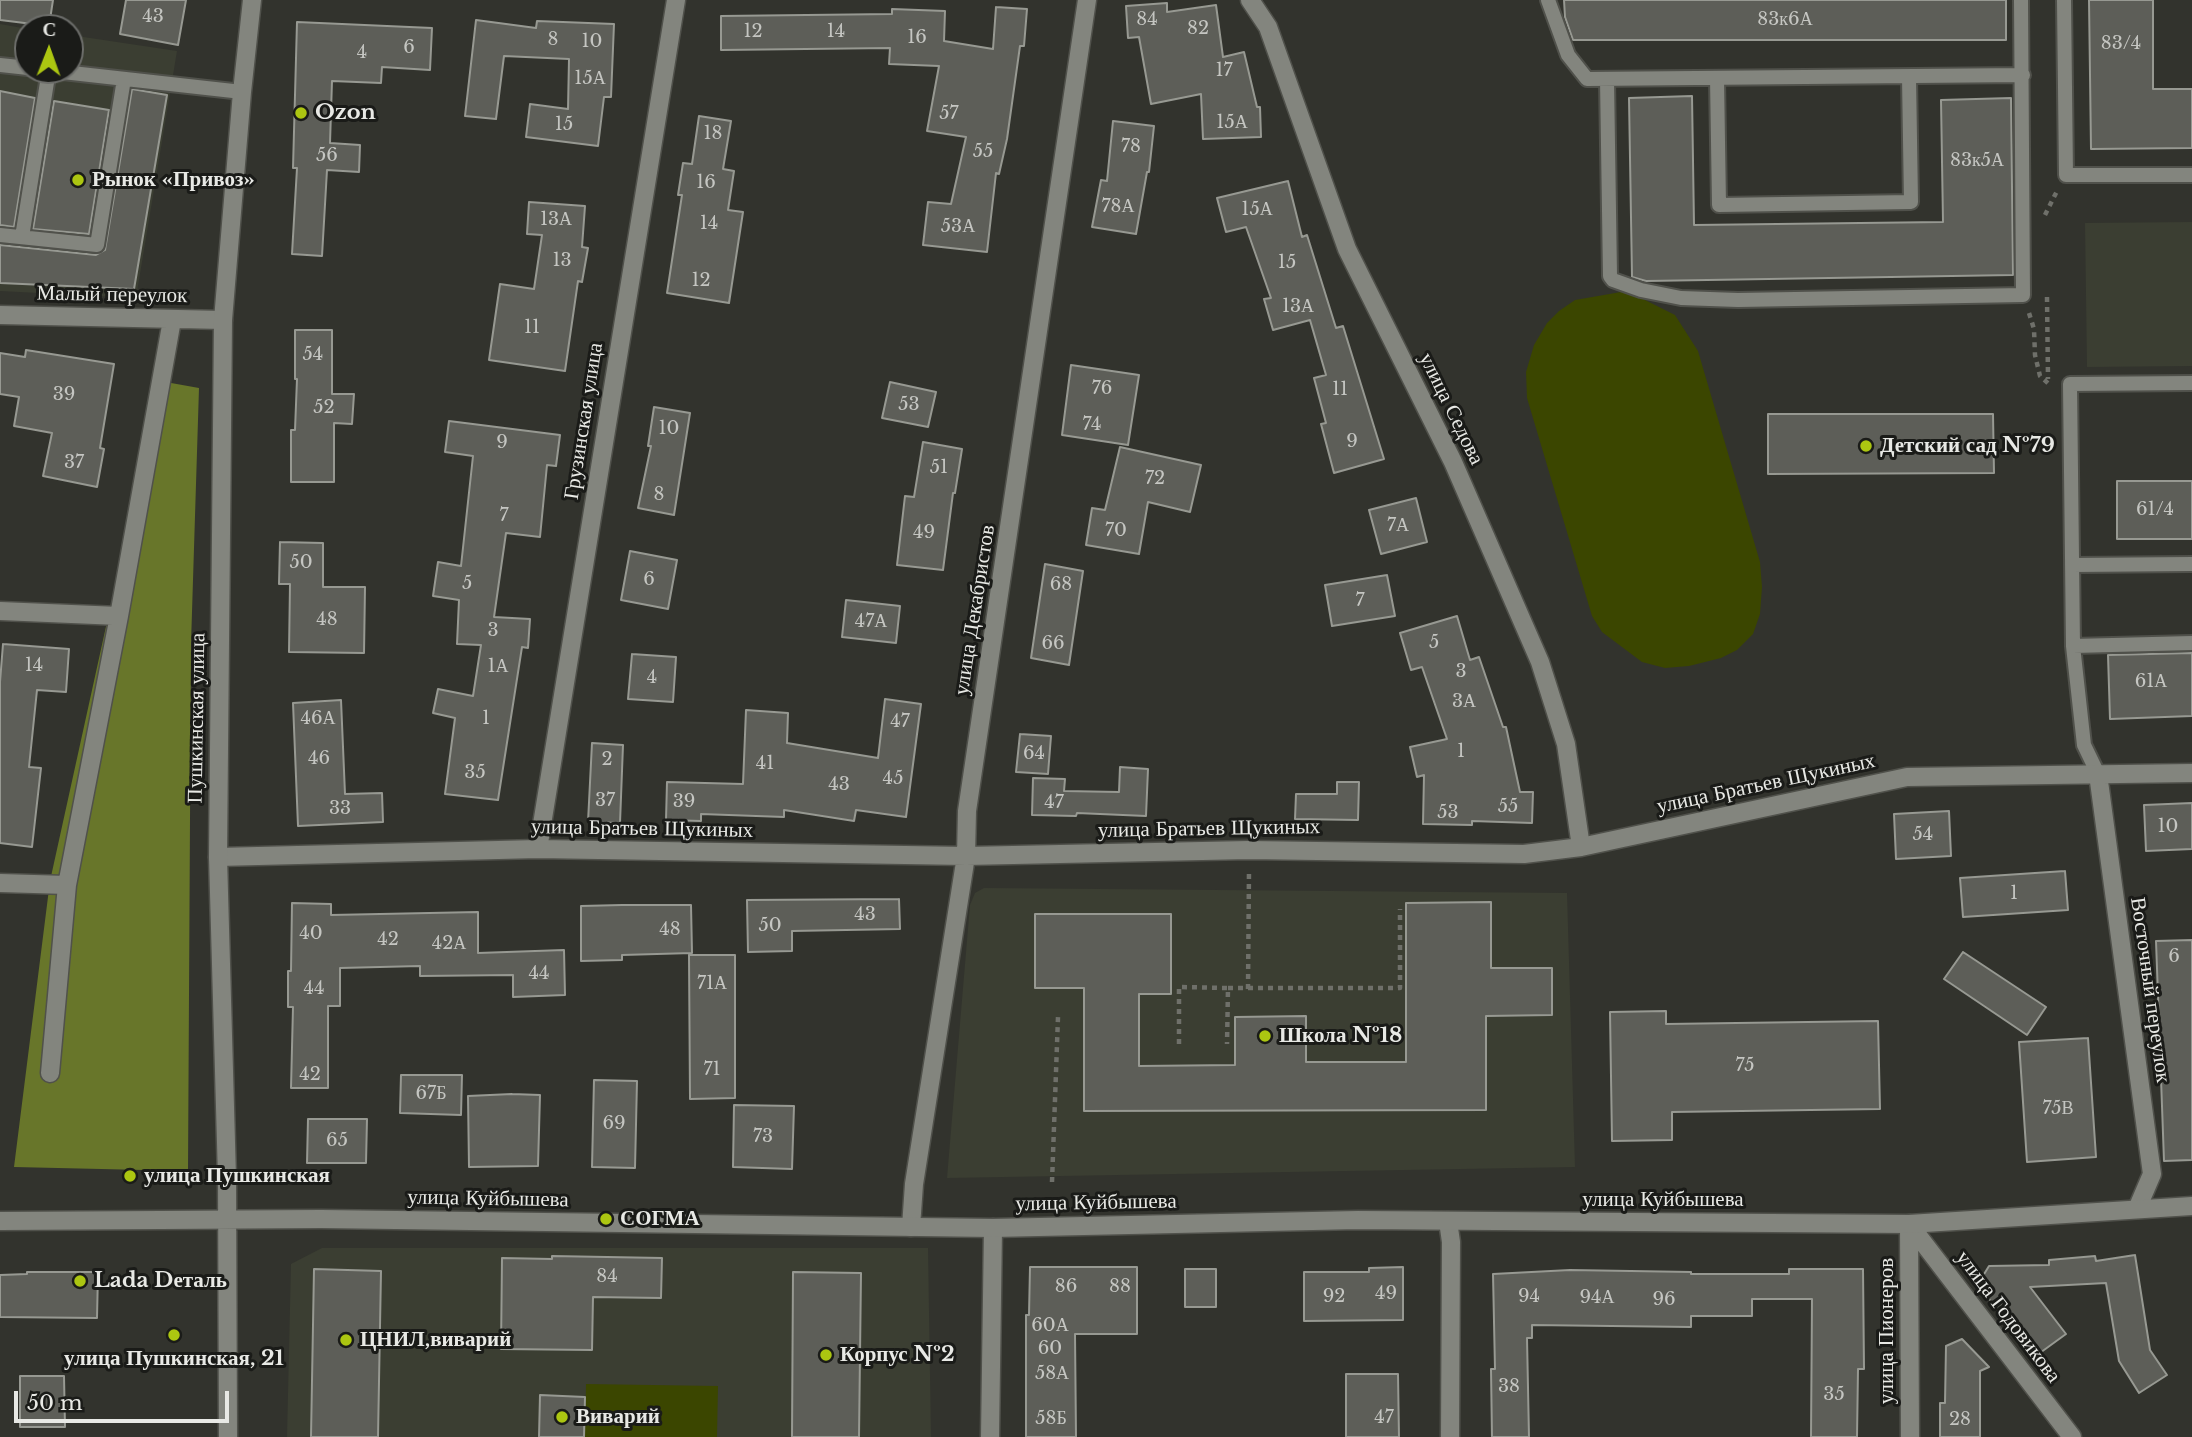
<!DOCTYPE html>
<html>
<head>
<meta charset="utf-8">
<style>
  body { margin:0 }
  #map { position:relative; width:2192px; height:1437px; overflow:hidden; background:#32332d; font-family:"Libre Baskerville",serif }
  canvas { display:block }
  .north { position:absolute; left:14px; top:14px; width:70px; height:70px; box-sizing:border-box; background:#1a1b18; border:2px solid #6c6d6a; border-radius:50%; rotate:1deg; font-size:19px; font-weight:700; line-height:28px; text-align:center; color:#e8e9e5 }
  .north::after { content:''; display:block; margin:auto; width:24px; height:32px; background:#acc611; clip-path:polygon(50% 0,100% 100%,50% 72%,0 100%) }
  .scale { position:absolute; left:14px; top:1391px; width:215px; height:32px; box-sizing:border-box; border:4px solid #e8e9e5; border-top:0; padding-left:9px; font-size:21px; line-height:24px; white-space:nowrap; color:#e8e9e5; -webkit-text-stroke:5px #1a1b18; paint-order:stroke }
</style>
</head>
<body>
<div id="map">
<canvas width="2192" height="1437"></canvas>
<div class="north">С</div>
<div class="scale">50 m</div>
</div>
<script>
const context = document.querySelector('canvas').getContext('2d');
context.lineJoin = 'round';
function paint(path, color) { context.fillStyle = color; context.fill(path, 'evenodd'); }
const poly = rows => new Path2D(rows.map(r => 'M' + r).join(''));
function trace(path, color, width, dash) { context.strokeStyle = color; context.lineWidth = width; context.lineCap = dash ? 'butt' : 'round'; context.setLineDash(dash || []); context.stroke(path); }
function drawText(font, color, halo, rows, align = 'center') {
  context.font = font + ' "Libre Baskerville",serif'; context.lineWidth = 6; context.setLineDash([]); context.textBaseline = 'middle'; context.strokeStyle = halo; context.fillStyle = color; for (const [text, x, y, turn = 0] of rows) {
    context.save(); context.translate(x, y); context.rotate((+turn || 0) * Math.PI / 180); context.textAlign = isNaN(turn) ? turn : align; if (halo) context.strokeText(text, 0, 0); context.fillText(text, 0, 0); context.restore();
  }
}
paint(poly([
  [0,24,28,29,28,70,70,70,70,35,177,51,136,298,0,291],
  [2192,222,2192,366,2087,367,2085,223],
  [984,888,1567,893,1575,1167,947,1178,970,905,975,893],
  [322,1248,928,1248,931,1437,287,1437,291,1264]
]), '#3b3e32');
paint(poly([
  [1621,292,1635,295,1675,315,1698,351,1760,562,1762,587,1760,614,1753,634,1737,650,1721,658,1689,666,1665,668,1642,662,1602,632,1592,616,1527,398,1526,372,1534,345,1547,323,1559,311,1575,300],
  [586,1384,718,1386,717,1437,585,1437]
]), '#3b4600');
paint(poly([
  [160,381,199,388,191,644,188,1171,14,1167,50,881]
]), '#68762a');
const building = poly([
  [0,0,53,0,49,26,0,20,0,0],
  [126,0,186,0,178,45,120,34,126,0],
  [1564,0,2006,0,2006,40,1573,40,1565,17,1564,0],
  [2089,0,2153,0,2153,89,2192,89,2192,148,2091,149,2089,0],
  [1167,3,1167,12,1216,5,1223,57,1244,52,1257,107,1260,107,1261,137,1203,139,1201,94,1151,104,1139,37,1128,38,1126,6,1167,3],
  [996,7,1027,9,1024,46,1020,46,1007,139,999,174,996,173,987,252,923,245,928,202,951,204,966,137,927,131,939,66,889,64,890,48,721,50,721,16,892,14,892,9,945,11,944,41,993,49,996,7],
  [476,20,536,28,537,21,614,24,611,97,604,97,598,146,526,137,530,104,568,109,569,59,504,56,496,119,465,116,476,20],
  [297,22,432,28,430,70,382,67,381,83,332,81,330,143,360,145,359,172,327,170,322,256,292,254,297,168,293,168,297,22],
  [132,89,167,95,134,289,0,283,0,245,96,255,105,250,132,89],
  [0,91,35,98,14,227,0,225,0,91],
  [1692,96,1694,225,1943,222,1941,100,2011,98,2013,275,1646,281,1632,277,1629,98,1692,96],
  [54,101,109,110,89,234,33,229,54,101],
  [699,116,731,121,723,169,734,171,728,210,743,212,729,303,667,293,682,195,678,195,683,163,692,164,699,116],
  [1113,121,1154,126,1149,172,1147,172,1136,234,1092,227,1101,180,1107,181,1113,121],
  [1288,181,1302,237,1307,235,1336,328,1343,326,1384,459,1334,473,1321,424,1326,423,1314,378,1326,375,1310,320,1273,330,1264,299,1271,298,1246,227,1226,232,1217,198,1288,181],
  [529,202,585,206,582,247,588,248,582,282,578,281,565,371,489,360,500,284,534,289,542,235,527,234,529,202],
  [295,330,332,330,332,394,354,394,352,424,334,423,334,482,291,482,291,430,295,430,297,379,295,379,295,330],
  [26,350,114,364,100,448,104,449,97,487,43,476,52,433,14,426,19,397,0,394,0,353,25,357,26,350],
  [1071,365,1139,375,1128,445,1062,435,1071,365],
  [890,382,936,392,928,427,882,418,890,382],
  [654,407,690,413,674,515,638,508,651,446,648,446,654,407],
  [1768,414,1993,414,1994,473,1768,474,1768,414],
  [449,421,560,435,556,466,547,465,540,537,506,533,494,617,530,619,528,648,522,647,498,800,445,794,455,718,433,713,438,689,473,696,481,645,457,644,459,600,433,596,438,562,461,566,473,456,445,452,449,421],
  [923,442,962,449,955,493,953,493,943,570,897,565,905,496,914,497,923,442],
  [1120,447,1201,465,1190,512,1148,502,1139,554,1086,545,1092,508,1105,510,1120,447],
  [2117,481,2192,481,2192,539,2117,539,2117,481],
  [1416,498,1427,542,1381,554,1369,510,1416,498],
  [280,542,323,543,323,587,365,587,364,653,289,652,290,584,279,584,280,542],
  [630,551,677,560,668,609,621,600,630,551],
  [1045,564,1083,571,1069,665,1031,658,1045,564],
  [1387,575,1395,616,1332,626,1325,585,1387,575],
  [846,600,900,606,896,643,842,637,846,600],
  [1457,616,1470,660,1479,657,1503,727,1506,727,1520,792,1533,792,1532,823,1472,821,1472,825,1423,824,1424,775,1417,777,1410,747,1447,739,1422,667,1411,670,1400,633,1457,616],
  [3,644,69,649,66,692,37,690,29,767,41,768,32,847,0,843,0,682,3,644],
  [2192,653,2192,716,2110,719,2108,655,2192,653],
  [632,654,676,657,673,702,628,699,632,654],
  [885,699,921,704,906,817,856,810,854,821,784,810,784,817,701,814,701,821,666,820,667,782,743,784,746,710,788,713,787,743,878,758,885,699],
  [341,700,345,794,382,793,383,822,298,826,293,703,341,700],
  [1020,734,1051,736,1048,774,1016,772,1020,734],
  [592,743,623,745,620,823,588,822,592,743],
  [1120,767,1148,769,1146,816,1077,813,1076,816,1032,815,1033,778,1065,779,1064,791,1119,792,1120,767],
  [1337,782,1359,782,1358,820,1295,819,1296,794,1337,794,1337,782],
  [2192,803,2192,849,2146,851,2144,805,2192,803],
  [1949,811,1951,856,1896,859,1894,814,1949,811],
  [2065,871,2068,910,1963,917,1960,878,2065,871],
  [899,899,900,929,792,931,792,951,748,952,747,900,899,899],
  [1491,902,1491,968,1552,968,1552,1015,1486,1016,1486,1110,1084,1111,1084,988,1035,988,1035,914,1171,914,1171,994,1139,994,1139,1066,1235,1065,1235,1017,1306,1016,1306,1062,1406,1062,1406,903,1491,902],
  [292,903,331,904,331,915,478,912,478,953,564,950,565,995,513,997,513,975,420,976,420,966,340,968,340,1006,328,1006,328,1088,291,1088,293,1007,288,1007,288,971,291,971,292,903],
  [622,905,691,905,692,953,622,955,622,960,581,961,581,906,622,905],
  [2192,940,2192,1160,2164,1161,2156,941,2192,940],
  [1963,952,2046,1007,2027,1035,1944,979,1963,952],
  [689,955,735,955,735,1098,690,1099,689,955],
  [1666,1011,1666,1024,1878,1021,1880,1109,1672,1112,1672,1140,1612,1141,1610,1012,1666,1011],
  [2088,1038,2096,1157,2027,1162,2019,1042,2088,1038],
  [401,1075,462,1075,461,1115,400,1113,401,1075],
  [594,1080,637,1081,635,1168,592,1167,594,1080],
  [512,1094,540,1095,538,1166,469,1167,468,1096,512,1094],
  [734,1105,794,1106,792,1169,733,1167,734,1105],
  [308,1119,367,1119,366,1163,307,1163,308,1119],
  [2135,1255,2150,1350,2167,1375,2139,1393,2119,1361,2106,1283,2030,1287,2066,1334,2033,1358,1978,1284,1989,1266,2049,1265,2049,1260,2095,1256,2096,1261,2135,1255],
  [552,1256,662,1258,661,1298,593,1297,592,1350,501,1349,502,1258,552,1259,552,1256],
  [1030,1267,1137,1267,1137,1334,1075,1334,1076,1437,1026,1437,1026,1315,1029,1315,1030,1267],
  [1403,1267,1403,1320,1304,1321,1304,1272,1369,1272,1369,1268,1403,1267],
  [314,1269,381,1271,378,1437,311,1437,314,1269],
  [1185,1269,1216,1269,1216,1307,1185,1307,1185,1269],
  [1789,1269,1863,1269,1864,1369,1858,1369,1857,1437,1811,1437,1812,1299,1752,1299,1752,1316,1691,1316,1691,1327,1532,1325,1532,1338,1527,1338,1529,1437,1492,1437,1491,1369,1495,1369,1493,1274,1570,1270,1691,1272,1691,1274,1789,1274,1789,1269],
  [27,1272,98,1272,97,1318,0,1317,0,1275,27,1274,27,1272],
  [793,1272,861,1273,859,1437,792,1437,793,1272],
  [1962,1339,1989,1367,1980,1371,1980,1437,1940,1437,1940,1403,1945,1403,1946,1346,1962,1339],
  [1346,1374,1398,1374,1399,1437,1346,1437,1346,1374],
  [20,1376,64,1376,65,1427,20,1427,20,1376],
  [540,1395,585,1397,584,1437,539,1437,540,1395]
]);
paint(building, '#5d5e58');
trace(building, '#979992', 2);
const lane = poly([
  [1548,0,1568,55,1587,79,2023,75],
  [2064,0,2066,175,2192,175],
  [0,65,28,68],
  [45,70,242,92],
  [1717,78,1719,205,1911,202,1909,77],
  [1607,79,1610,276,1613,280,1641,290,1681,298,1738,300,2023,295,2021,0],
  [0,235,97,245,124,79],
  [22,237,49,70],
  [2072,565,2192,564],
  [2073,646,2192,643],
  [2098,774,2084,745,2073,646,2070,384,2192,383]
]);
const street = poly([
  [1250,0,1268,27,1347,249,1453,462,1540,662,1566,744,1581,847],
  [0,315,223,320],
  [0,611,119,616],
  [2098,774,2152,1174,2137,1209],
  [538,849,676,0],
  [218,857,538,849,966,856,1249,850,1524,854,1581,847,1907,777,2192,773],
  [0,883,67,885],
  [50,1073,67,885,119,616,172,320],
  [1448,1221,1451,1242,1450,1437],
  [1909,1224,2072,1437],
  [1909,1224,1910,1437],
  [911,1227,914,1184,966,856,967,811,1087,0],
  [990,1437,993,1228]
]);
const secondary = poly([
  [0,1221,321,1219,993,1228,1358,1220,1909,1224,2192,1206],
  [228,1437,227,1178,218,857,223,320,242,92,252,0]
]);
trace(lane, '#50514b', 18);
trace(street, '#50514b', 21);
trace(secondary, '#50514b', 21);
trace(poly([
  [2045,215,2057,191],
  [2047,297,2048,379],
  [2029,313,2034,329,2035,355,2040,376,2051,386],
  [1228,988,1400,988,1400,909],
  [1248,989,1249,870],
  [1179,1044,1179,987,1228,988,1227,1044],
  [1052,1182,1058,1017]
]), '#6f706a', 4.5, [5, 5]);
trace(lane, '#83857e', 14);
trace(street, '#83857e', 18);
trace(secondary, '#83857e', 18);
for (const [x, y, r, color] of [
  [301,113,7,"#acc611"],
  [78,180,7,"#acc611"],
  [1866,446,7,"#acc611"],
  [1265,1036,7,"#acc611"],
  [130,1176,7,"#acc611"],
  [606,1219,7,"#acc611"],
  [80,1281,7,"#acc611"],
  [174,1335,7,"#acc611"],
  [346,1340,7,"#acc611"],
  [826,1355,7,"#acc611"],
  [562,1417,7,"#acc611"]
]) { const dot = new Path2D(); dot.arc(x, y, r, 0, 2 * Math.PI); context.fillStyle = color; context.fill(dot); trace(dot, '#1a1b18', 2.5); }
drawText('18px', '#c5c6c2', null, [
  ["43",153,17],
  ["84",1147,20],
  ["83к6А",1785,20],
  ["82",1198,29],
  ["12",753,32],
  ["14",836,32],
  ["16",917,38],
  ["8",553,40],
  ["10",592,42],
  ["83/4",2121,44],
  ["6",409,48],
  ["4",362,53],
  ["17",1224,71],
  ["15А",590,79],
  ["57",949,114],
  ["15А",1232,123],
  ["15",564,125],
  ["18",713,134],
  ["78",1131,147],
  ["55",983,152],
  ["56",327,156],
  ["83к5А",1977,161],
  ["16",706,183],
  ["78А",1118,207],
  ["15А",1257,210],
  ["13А",556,220],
  ["14",709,224],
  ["53А",958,227],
  ["13",562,261],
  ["15",1287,263],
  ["12",701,281],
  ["13А",1298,307],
  ["11",532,328],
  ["54",313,355],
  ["76",1102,389],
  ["11",1340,390],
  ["39",64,395],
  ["53",909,405],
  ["52",324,408],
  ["74",1092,425],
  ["10",669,429],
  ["9",1352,442],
  ["9",502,443],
  ["37",74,463],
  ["51",939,468],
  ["72",1155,479],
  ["8",659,495],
  ["61/4",2155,510],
  ["7",504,516],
  ["7А",1398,526],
  ["70",1116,531],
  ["49",924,533],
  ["50",301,563],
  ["6",649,580],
  ["5",467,584],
  ["68",1061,585],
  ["7",1360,601],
  ["48",327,620],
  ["47А",871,622],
  ["3",493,631],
  ["5",1434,643],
  ["66",1053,644],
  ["14",34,666],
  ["1А",498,667],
  ["3",1461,672],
  ["4",652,678],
  ["61А",2151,682],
  ["3А",1464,702],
  ["46А",318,719],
  ["1",486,719],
  ["47",900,722],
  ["1",1461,752],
  ["64",1034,754],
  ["46",319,759],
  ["2",607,760],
  ["41",765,764],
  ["35",475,773],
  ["45",893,779],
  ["43",839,785],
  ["37",605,801],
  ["39",684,802],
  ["47",1054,803],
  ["55",1508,807],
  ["33",340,809],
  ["53",1448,813],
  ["10",2168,827],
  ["54",1923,835],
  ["1",2014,894],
  ["43",865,915],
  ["50",770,926],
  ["48",670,930],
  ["40",311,934],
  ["42",388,940],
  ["42А",449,944],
  ["6",2174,957],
  ["44",539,974],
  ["71А",712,984],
  ["44",314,989],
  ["75",1745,1066],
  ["71",712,1070],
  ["42",310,1075],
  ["67Б",431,1094],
  ["75В",2058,1109],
  ["69",614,1124],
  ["73",763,1137],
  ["65",337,1141],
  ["84",607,1277],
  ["86",1066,1287],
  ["88",1120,1287],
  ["49",1386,1294],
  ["92",1334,1297],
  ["94",1529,1297],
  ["94А",1597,1298],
  ["96",1664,1300],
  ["60А",1050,1326],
  ["60",1050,1349],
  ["58А",1052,1374],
  ["38",1509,1387],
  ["35",1834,1395],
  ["47",1384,1418],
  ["58Б",1051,1419],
  ["28",1960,1420]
]);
drawText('bold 21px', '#e8e9e5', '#1a1b18', [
  ["Ozon",315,113],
  ["Рынок «Привоз»",92,180],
  ["Детский сад №79",1880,446],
  ["Школа №18",1279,1036],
  ["улица Пушкинская",144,1176],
  ["СОГМА",620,1219],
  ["Lada Dеталь",94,1281],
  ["ЦНИЛ,виварий",360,1340],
  ["Корпус №2",840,1355],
  ["улица Пушкинская, 21",174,1359,"center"],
  ["Виварий",576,1417]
], 'left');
drawText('21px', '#e8e9e5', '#1a1b18', [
  ["Малый переулок",112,295,1],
  ["улица Седова",1451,409,64],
  ["Грузинская улица",584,421,-81],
  ["улица Декабристов",975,610,-81],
  ["Пушкинская улица",197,718,-89],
  ["улица Братьев Щукиных",1766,784,-12],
  ["улица Братьев Щукиных",642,829,1],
  ["улица Братьев Щукиных",1209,829,-1],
  ["Восточный переулок",2150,990,82],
  ["улица Куйбышева",488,1199,1],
  ["улица Куйбышева",1663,1200],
  ["улица Куйбышева",1096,1203,-1],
  ["улица Годовикова",2008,1317,53],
  ["улица Пионеров",1887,1331,-90]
]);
</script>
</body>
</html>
